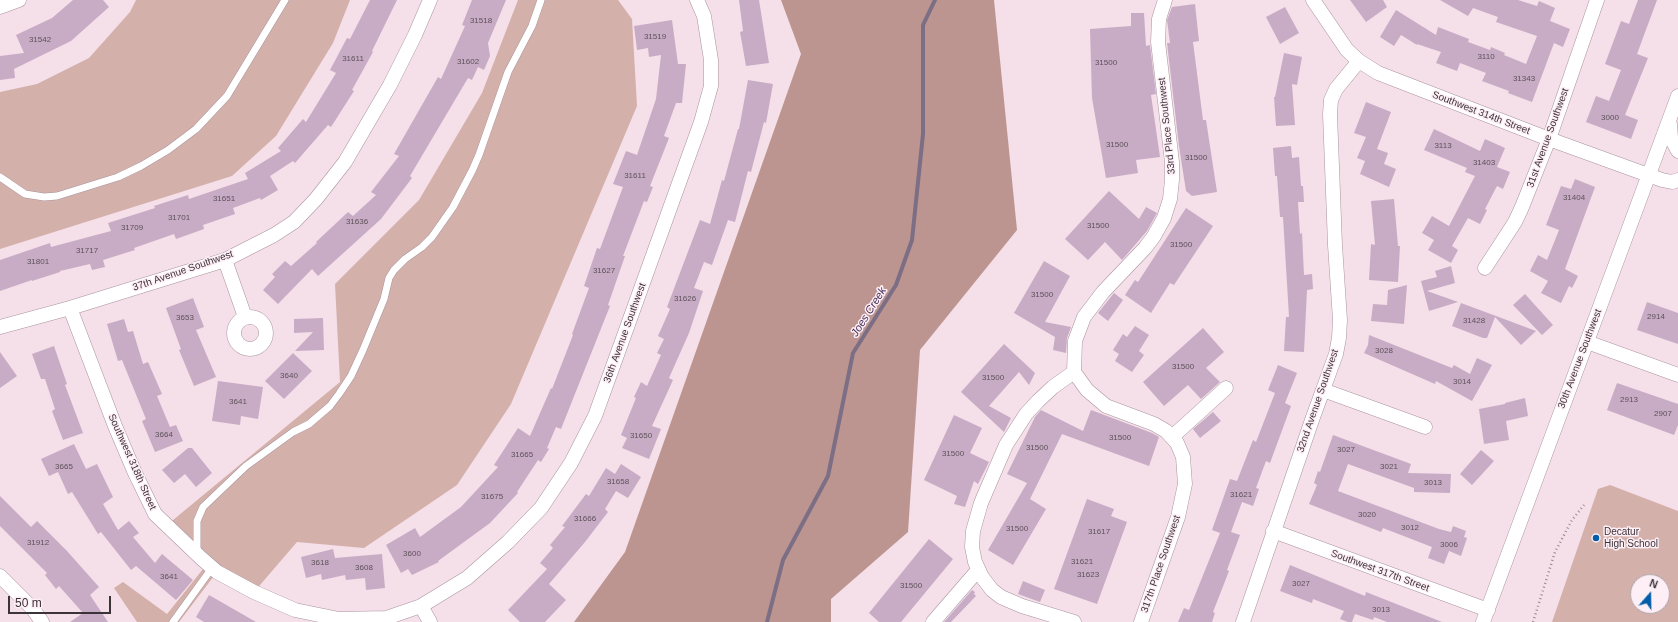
<!DOCTYPE html>
<html>
<head>
<meta charset="utf-8">
<style>
  body { margin:0 }
  #map { position:relative; width:1678px; height:622px; overflow:hidden; background:#f5dfe9; font-family:Arial,sans-serif }
  canvas { display:block }
  .north { position:absolute; left:1630px; top:574px; width:40px; height:40px; box-sizing:border-box; background:#fdeff5; border:1px solid #afa4a9; border-radius:50%; rotate:20deg; font-size:11px; font-weight:700; line-height:16px; text-align:center; color:#3b3337 }
  .north::after { content:''; display:block; margin:auto; width:14px; height:18px; background:#015daa; clip-path:polygon(50% 0,100% 100%,50% 72%,0 100%) }
  .scale { position:absolute; left:8px; top:596px; width:103px; height:18px; box-sizing:border-box; border:2px solid #3b3337; border-top:0; padding-left:5px; font-size:12px; line-height:14px; white-space:nowrap; color:#3b3337; -webkit-text-stroke:3px #fdeff5; paint-order:stroke }
</style>
</head>
<body>
<div id="map">
<canvas width="1678" height="622"></canvas>
<div class="north">N</div>
<div class="scale">50 m</div>
</div>
<script>
const context = document.querySelector('canvas').getContext('2d');
context.lineJoin = 'round';
function paint(path, color) { context.fillStyle = color; context.fill(path, 'evenodd'); }
const poly = rows => new Path2D(rows.map(r => 'M' + r).join(''));
function trace(path, color, width, dash) { context.strokeStyle = color; context.lineWidth = width; context.lineCap = dash ? 'butt' : 'round'; context.setLineDash(dash || []); context.stroke(path); }
function drawText(font, color, halo, rows, align = 'center') {
  context.font = font + ' Arial,sans-serif'; context.lineWidth = 3; context.setLineDash([]); context.textBaseline = 'middle'; context.strokeStyle = halo; context.fillStyle = color; for (const [text, x, y, turn = 0] of rows) {
    context.save(); context.translate(x, y); context.rotate((+turn || 0) * Math.PI / 180); context.textAlign = isNaN(turn) ? turn : align; if (halo) context.strokeText(text, 0, 0); context.fillText(text, 0, 0); context.restore();
  }
}
paint(poly([
  [136,0,350,0,333,43,276,136,232,176,0,249,0,92,37,84,89,58,130,12],
  [518,0,618,0,632,19,637,106,511,404,457,485,364,548,297,542,254,592,217,572,179,622,137,622,114,588,123,582,167,614,207,564,167,525,340,382,335,284,419,200,482,93],
  [1610,485,1678,511,1678,622,1552,622,1598,489],
  [1638,582,1662,582,1662,606,1638,606]
]), '#d4b0ab');
paint(poly([
  [781,0,994,0,1017,230,920,350,908,532,831,599,831,622,574,622,625,552,801,54]
]), '#bc9590');
trace(poly([
  [767,622,783,560,828,476,853,353,896,285,912,240,923,134,923,25,935,0]
]), '#7c6e84', 4);
paint(poly([
  [73,0,103,0,109,7,71,41,14,69,15,78,0,80,0,56,24,53,16,35,52,18],
  [370,0,397,0,372,51,373,52,352,90,354,91,331,127,328,125,295,163,293,161,270,176,278,190,261,200,260,198,233,208,235,214,203,225,204,229,176,239,174,234,134,248,135,250,103,260,105,267,92,270,90,264,60,271,60,272,32,281,32,280,0,291,0,260,50,243,51,247,111,231,108,223,155,208,154,206,188,195,189,199,248,179,245,173,281,151,278,148,303,119,306,122,336,73,330,70,347,38,350,39],
  [472,0,506,0,488,43,490,56,484,70,478,67,472,80,468,78,410,176,412,178,381,219,318,276,312,269,278,304,263,290,275,277,272,274,285,261,291,266,317,243,316,242,348,212,353,216,376,195,371,192,399,156,394,154,438,77,441,79,465,26,462,25],
  [739,0,759,0,769,63,746,66,740,32,743,31],
  [1350,0,1383,0,1387,7,1366,22],
  [1440,0,1518,0,1537,6,1539,1,1555,8,1550,21,1570,29,1563,47,1554,43,1532,102,1508,93,1509,91,1482,81,1486,73,1460,63,1457,71,1436,63,1441,52,1417,44,1417,45,1401,35,1394,46,1380,37,1396,10,1436,35,1438,27,1469,39,1468,42,1490,50,1491,47,1505,53,1504,55,1526,64,1537,36,1496,22,1498,17,1473,8,1468,16],
  [1638,0,1657,0,1637,54,1648,58,1625,115,1638,120,1631,139,1586,122,1596,96,1609,101,1621,70,1605,64,1621,21,1629,24],
  [1195,4,1199,41,1193,42,1203,120,1206,120,1217,192,1192,196,1186,191,1179,146,1167,43,1170,43,1167,20,1172,7],
  [1285,7,1299,33,1280,44,1266,17],
  [1131,13,1144,13,1146,46,1150,45,1156,94,1151,95,1160,157,1136,160,1138,173,1106,178,1092,98,1090,29,1131,26],
  [672,20,678,64,686,64,682,103,676,103,664,136,669,138,650,186,653,187,647,202,644,201,623,256,625,256,608,305,610,306,561,429,556,427,547,448,549,449,541,462,538,460,517,492,518,493,490,523,438,561,439,562,412,575,408,569,401,573,386,545,415,528,420,537,461,507,498,467,494,465,518,428,530,436,551,388,552,389,573,335,572,334,589,288,584,286,597,248,600,249,623,187,613,184,626,151,637,155,656,99,661,55,649,57,648,48,637,50,634,26],
  [1284,53,1302,57,1297,85,1292,84,1295,125,1276,126,1274,97,1275,97],
  [748,80,773,84,766,123,764,122,751,172,748,171,735,222,728,220,712,265,704,262,694,288,703,291,689,333,669,378,673,380,652,426,661,429,649,459,622,448,627,438,621,435,636,398,634,397,641,382,647,386,661,355,657,353,664,339,658,336,670,309,667,307,700,220,710,224,722,180,724,181,738,129,739,129],
  [1366,102,1391,112,1377,149,1388,153,1384,164,1396,169,1389,187,1360,174,1365,161,1357,158,1366,137,1354,133],
  [1434,129,1480,151,1485,139,1505,148,1497,167,1510,172,1503,189,1497,186,1485,209,1487,210,1480,224,1468,218,1452,246,1458,250,1451,263,1428,250,1434,240,1422,233,1432,216,1449,226,1475,176,1465,172,1467,168,1424,150],
  [1291,146,1292,158,1299,157,1301,186,1303,186,1304,202,1298,202,1300,234,1302,233,1304,275,1312,274,1313,289,1307,290,1304,352,1284,351,1286,317,1289,317,1283,217,1280,217,1277,176,1275,176,1273,148],
  [1575,179,1595,187,1565,269,1578,276,1572,288,1569,286,1561,303,1541,293,1548,281,1530,271,1538,255,1547,260,1559,230,1546,225,1561,186,1571,189],
  [1109,191,1139,219,1146,207,1157,213,1147,231,1122,260,1105,242,1088,260,1065,239],
  [1394,199,1398,246,1400,246,1398,282,1369,280,1371,244,1375,245,1371,201],
  [1186,208,1213,226,1174,285,1170,283,1151,313,1125,295,1135,280,1138,282],
  [1044,261,1070,276,1045,322,1071,327,1067,338,1066,353,1053,350,1055,337,1014,313],
  [1451,266,1455,283,1427,291,1458,302,1429,311,1421,281,1437,277,1435,271],
  [1407,285,1404,324,1371,321,1373,304,1387,305,1388,290],
  [1114,293,1123,300,1108,321,1098,313],
  [1525,294,1553,325,1542,335,1513,305],
  [193,298,204,327,196,330,216,377,194,386,179,350,181,349,166,308],
  [1647,302,1678,313,1678,344,1637,330],
  [1461,303,1496,316,1536,331,1521,345,1495,317,1487,338,1483,338,1452,326],
  [323,318,324,350,295,351,313,332,294,333,294,319],
  [124,319,128,332,133,331,143,364,148,362,162,394,157,396,170,427,176,425,183,441,155,452,142,421,146,419,122,360,118,361,107,324],
  [1135,326,1149,335,1139,351,1144,355,1132,372,1115,361,1119,354,1113,350,1123,334,1127,337],
  [1203,328,1224,352,1206,368,1220,382,1201,399,1188,385,1164,406,1143,382],
  [1369,335,1452,368,1454,365,1470,374,1477,358,1492,365,1472,401,1436,381,1435,384,1364,353,1368,345],
  [1004,344,1035,373,1029,385,1019,372,989,406,1011,418,1004,432,961,392],
  [54,346,67,384,65,385,83,433,63,440,52,411,55,409,45,379,41,379,32,354],
  [0,352,17,376,0,388],
  [293,353,312,371,284,399,265,381],
  [1278,365,1297,373,1285,403,1291,406,1270,463,1266,461,1256,488,1259,489,1253,506,1242,502,1231,532,1240,535,1227,570,1229,571,1213,612,1215,613,1212,622,1178,622,1184,608,1189,610,1220,533,1212,530,1230,479,1237,481,1253,440,1256,442,1275,393,1268,390],
  [218,381,263,387,258,419,241,416,240,425,212,421],
  [1617,383,1678,404,1678,425,1674,435,1607,410],
  [1525,398,1528,416,1506,421,1509,440,1484,444,1479,409,1505,404,1505,403],
  [1041,410,1083,431,1091,410,1152,433,1159,437,1149,466,1062,434,1030,499,1046,509,1013,565,988,550,1027,483,1007,474,1035,417],
  [1213,412,1221,421,1200,438,1193,429],
  [954,415,982,428,970,453,989,462,978,484,974,481,965,507,954,504,957,496,924,480],
  [1333,435,1411,464,1408,473,1451,474,1450,493,1414,492,1414,488,1348,464,1338,491,1439,529,1451,532,1453,526,1466,531,1464,537,1467,538,1461,556,1449,551,1444,564,1428,558,1432,547,1383,528,1381,532,1309,504,1317,485,1314,483,1318,471,1320,472],
  [74,444,86,469,97,464,113,497,103,504,118,530,129,521,139,533,133,537,155,563,162,554,193,580,176,600,136,566,131,570,101,532,98,534,72,492,68,494,58,472,49,476,41,459],
  [188,448,192,448,212,473,196,487,185,474,174,483,162,470],
  [1481,450,1494,461,1472,485,1460,474],
  [621,464,641,477,628,498,616,491,605,509,608,512,585,542,549,584,566,600,545,622,520,622,508,610,547,569,540,563,553,548,550,545,565,527,562,526,586,494,589,496,606,468,615,474],
  [0,496,31,527,37,521,67,551,99,587,90,595,108,622,70,622,83,613,59,586,56,589,45,575,47,573,0,526],
  [1087,499,1114,509,1111,516,1127,522,1097,604,1054,589],
  [929,539,953,559,901,622,879,622,869,613],
  [333,549,335,558,382,554,385,588,366,590,365,578,346,580,345,575,322,580,321,574,306,578,301,557],
  [1290,565,1365,596,1366,592,1442,622,1387,622,1374,617,1373,620,1355,614,1352,622,1348,622,1340,619,1344,611,1313,599,1312,603,1280,591],
  [1023,581,1045,590,1040,602,1018,594],
  [972,590,975,592,974,594,976,596,951,622,944,622],
  [209,595,256,622,204,622,196,617]
]), '#c8acc5');
const service = poly([
  [0,177,25,194,44,197,57,196,118,177,141,166,168,150,196,129,227,96,285,0],
  [197,552,197,521,203,507,246,466,293,432,309,424,330,406,339,394,351,376,363,350,384,299,389,278,394,270,405,259,422,247,432,237,453,207,472,171,479,155,508,72,532,26,541,0],
  [173,622,212,568]
]);
const minor = poly([
  [1313,0,1347,50,1359,61,1378,73,1549,139,1662,180,1672,182,1678,180],
  [0,7,19,0],
  [1670,124,1671,138,1678,151],
  [225,260,245,317],
  [1485,268,1515,222,1522,207,1549,139,1597,0],
  [70,308,115,426,135,473,155,514,201,558,217,572,254,592,295,610,339,619,386,618,421,606,467,578,508,542,541,508,571,463,595,416,701,122,711,86,711,60,704,16,697,0],
  '234 333a16 16 0 1 1 32 0a16 16 0 1 1-32 0Z',
  [0,327,70,308,225,260,274,235,294,222,316,199,345,162,390,85,415,35,430,0],
  [1587,342,1678,375],
  [1074,372,1075,341,1084,317,1103,292,1145,248,1154,236,1164,218,1170,199,1172,180,1172,162,1158,42,1159,19,1165,0],
  [1074,372,1087,390,1106,406,1154,424,1166,431,1177,443,1183,457,1185,484,1178,517,1141,622],
  [1323,390,1425,427],
  [1172,437,1226,388],
  [1273,531,1488,610],
  [0,576,33,609,42,622],
  [421,606,430,622],
  [933,622,978,570],
  [1074,622,1022,606,1001,597,992,590,982,577,975,562,972,547,973,531,981,503,1006,445,1026,414,1038,401,1053,387,1074,372],
  [1243,622,1312,420,1336,354,1339,338,1340,320,1335,245,1330,114,1331,100,1336,89,1359,61],
  [1483,622,1678,96]
]);
trace(service, '#a9949e', 8);
trace(minor, '#a9949e', 15);
trace(poly([
  [1533,622,1555,552,1572,520,1584,505]
]), '#988990', 2.5, [1, 3]);
trace(service, '#fff', 7);
trace(minor, '#fff', 14);
for (const [x, y, r, color] of [
  [1596,538,4,"#015daa"]
]) { const dot = new Path2D(); dot.arc(x, y, r, 0, 2 * Math.PI); context.fillStyle = color; context.fill(dot); trace(dot, '#fdeff5', 1.5); }
drawText('8px', '#5e515a', null, [
  ["31518",481,21],
  ["31519",655,37],
  ["31542",40,40],
  ["3110",1486,57],
  ["31611",353,59],
  ["31602",468,62],
  ["31500",1106,63],
  ["31343",1524,79],
  ["3000",1610,118],
  ["31500",1117,145],
  ["3113",1443,146],
  ["31500",1196,158],
  ["31403",1484,163],
  ["31611",635,176],
  ["31404",1574,198],
  ["31651",224,199],
  ["31701",179,218],
  ["31636",357,222],
  ["31500",1098,226],
  ["31709",132,228],
  ["31500",1181,245],
  ["31717",87,251],
  ["31801",38,262],
  ["31627",604,271],
  ["31500",1042,295],
  ["31626",685,299],
  ["2914",1656,317],
  ["3653",185,318],
  ["31428",1474,321],
  ["3028",1384,351],
  ["31500",1183,367],
  ["3640",289,376],
  ["31500",993,378],
  ["3014",1462,382],
  ["2913",1629,400],
  ["3641",238,402],
  ["2907",1663,414],
  ["3664",164,435],
  ["31650",641,436],
  ["31500",1120,438],
  ["31500",1037,448],
  ["3027",1346,450],
  ["31500",953,454],
  ["31665",522,455],
  ["3665",64,467],
  ["3021",1389,467],
  ["31658",618,482],
  ["3013",1433,483],
  ["31621",1241,495],
  ["31675",492,497],
  ["3020",1367,515],
  ["31666",585,519],
  ["3012",1410,528],
  ["31500",1017,529],
  ["31617",1099,532],
  ["31912",38,543],
  ["3006",1449,545],
  ["3600",412,554],
  ["31621",1082,562],
  ["3618",320,563],
  ["3608",364,568],
  ["31623",1088,575],
  ["3641",169,577],
  ["3027",1301,584],
  ["31500",911,586],
  ["3013",1381,610]
]);
drawText('10px', '#3b3337', '#fdeff5', [
  ["Southwest 314th Street",1481,113,21],
  ["33rd Place Southwest",1167,126,-96],
  ["31st Avenue Southwest",1548,138,-70],
  ["37th Avenue Southwest",183,271,-19],
  ["36th Avenue Southwest",625,333,-70],
  ["30th Avenue Southwest",1580,359,-69],
  ["32nd Avenue Southwest",1318,401,-71],
  ["Southwest 318th Street",132,462,66],
  ["317th Place Southwest",1161,564,-71],
  ["Southwest 317th Street",1380,571,20]
]);
drawText('10px', '#3b3337', '#fdeff5', [
  ["Decatur",1604,532],
  ["High School",1604,544]
], 'left');
drawText('italic 11px', '#442b55', '#fdeff5', [
  ["Joes Creek",869,312,-58]
]);
</script>
</body>
</html>
